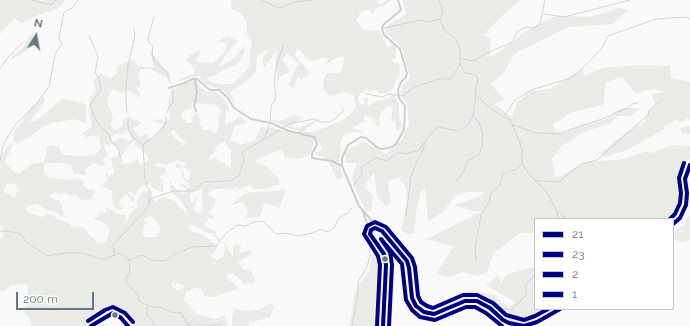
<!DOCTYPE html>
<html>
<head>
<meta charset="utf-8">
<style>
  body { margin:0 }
  #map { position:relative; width:690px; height:326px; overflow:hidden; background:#f9f9f9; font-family:Raleway,sans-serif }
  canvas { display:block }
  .legend { position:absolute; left:534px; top:218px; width:140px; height:92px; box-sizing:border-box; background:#fff; border:1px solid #c1c8cd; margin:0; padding:5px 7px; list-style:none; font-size:12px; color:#657683 }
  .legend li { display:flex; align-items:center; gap:8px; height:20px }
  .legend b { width:20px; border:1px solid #c1c8cd }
  .north { position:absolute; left:16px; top:16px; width:40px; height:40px; -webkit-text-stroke:3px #fff; paint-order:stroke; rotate:11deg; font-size:11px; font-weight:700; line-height:16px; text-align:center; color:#657683 }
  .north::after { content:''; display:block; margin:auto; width:14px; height:18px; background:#657683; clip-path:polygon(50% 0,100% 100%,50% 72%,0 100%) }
  .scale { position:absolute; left:16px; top:292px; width:78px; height:18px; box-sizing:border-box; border:2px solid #657683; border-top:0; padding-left:5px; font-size:12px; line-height:14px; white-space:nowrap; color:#657683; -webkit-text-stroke:3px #fff; paint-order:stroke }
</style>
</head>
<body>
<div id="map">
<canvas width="690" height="326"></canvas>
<ul class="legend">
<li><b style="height:5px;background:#000080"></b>21</li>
<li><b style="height:5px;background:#000080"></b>23</li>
<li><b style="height:5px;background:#000080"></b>2</li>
<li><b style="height:5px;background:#000080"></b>1</li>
</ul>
<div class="north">N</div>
<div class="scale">200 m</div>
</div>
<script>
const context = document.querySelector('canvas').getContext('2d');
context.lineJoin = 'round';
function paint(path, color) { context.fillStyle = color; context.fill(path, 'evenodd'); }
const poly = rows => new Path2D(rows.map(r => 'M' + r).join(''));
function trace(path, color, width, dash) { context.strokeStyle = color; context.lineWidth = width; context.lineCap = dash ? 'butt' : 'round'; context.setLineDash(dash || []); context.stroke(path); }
paint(poly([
  [0,0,38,0,44,1,46,0,65,0,58,9,40,14,21,24,15,18,0,34],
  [231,0,377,0,377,3,382,4,386,0,391,0,383,6,376,8,373,14,370,10,360,12,359,16,356,20,364,30,379,31,388,48,393,44,396,47,396,57,392,60,394,63,399,63,400,74,396,80,393,88,386,93,380,94,374,89,370,92,366,88,358,97,358,101,364,106,365,105,364,98,368,98,367,107,377,101,387,99,393,94,399,103,399,116,402,127,397,131,395,121,391,121,393,107,388,106,381,112,379,120,380,125,377,126,374,119,364,115,365,122,358,124,353,128,364,132,353,132,343,135,339,150,343,148,340,153,339,162,343,176,342,180,337,179,328,161,322,156,315,155,315,153,323,150,316,137,310,155,298,159,285,158,282,150,274,152,254,161,267,167,279,179,279,185,263,189,255,189,249,185,234,191,232,191,239,188,237,187,229,190,224,188,211,190,208,195,216,199,215,206,211,209,208,214,214,216,212,220,209,217,207,221,204,223,206,227,215,231,218,237,226,245,233,257,233,246,241,245,239,253,249,250,253,253,238,262,243,269,251,271,255,280,254,283,244,284,241,280,233,273,227,274,227,280,235,283,238,289,213,297,204,296,202,289,195,288,186,292,184,299,196,314,215,319,224,315,228,326,133,326,127,315,112,305,90,319,86,326,31,326,32,324,29,317,24,312,28,288,26,284,12,285,3,292,0,289,0,239,3,236,3,227,0,225,0,159,9,144,13,145,5,162,14,172,20,173,32,164,44,162,46,155,46,147,51,145,59,147,62,155,83,156,96,154,101,148,99,137,92,135,86,138,82,133,88,130,92,125,89,108,90,98,96,90,93,82,100,73,108,78,113,77,116,74,117,66,134,59,137,66,154,68,150,51,158,60,162,66,168,70,171,78,165,77,150,69,141,69,138,78,140,80,140,86,136,87,141,94,139,98,129,90,120,93,112,89,108,97,107,104,111,110,113,120,110,124,114,130,119,129,122,126,123,119,130,118,141,122,137,127,132,128,140,137,148,133,149,138,156,136,163,124,156,123,154,120,157,119,164,121,170,119,168,101,171,91,193,80,203,89,208,92,213,91,221,96,228,104,229,110,226,113,225,124,234,121,239,116,247,122,235,126,230,139,240,145,255,140,261,127,272,128,300,135,299,131,289,128,266,118,278,121,289,118,295,115,303,117,291,126,296,128,301,127,321,118,302,132,313,132,339,122,350,115,356,108,354,95,343,92,330,96,323,89,324,78,327,73,340,73,343,66,344,56,336,58,324,66,329,58,321,58,314,61,306,59,302,52,297,49,295,55,309,72,308,76,301,79,298,77,293,88,288,85,299,63,287,53,282,59,290,71,283,75,277,80,278,74,275,65,277,50,264,68,262,60,269,49,257,56,256,71,247,81,230,92,236,105,224,91,205,84,198,76,180,81,178,80,194,74,194,68,186,60,190,55,201,50,196,62,213,63,224,53,227,44,218,41,227,36,238,41,225,56,219,67,230,61,237,55,245,45,243,56,238,64,223,70,214,76,206,78,211,82,221,84,233,84,249,67,250,51,252,44,247,34,247,23,241,13,232,10],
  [191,102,216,105,222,112,218,117,219,126,216,134,209,129,203,130,199,123,200,119,198,116,200,115,195,113,192,110],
  [191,108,195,115,190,119,194,119,191,123,186,123,186,120,183,119,181,116,183,111],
  [127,129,131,138,129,141,124,138,123,139,119,138,115,142,112,141,111,136,117,133,122,135],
  [174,130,182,139,186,141,184,145,180,145,181,142,174,138,171,132],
  [134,141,136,142,134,146,140,148,143,153,146,153,149,160,143,165,139,163,139,159,130,163,123,164,120,159,130,144],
  [224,141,231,151,231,168,228,167,226,164,218,161,216,157,210,161,209,156,215,152,215,147],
  [104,143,109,145,112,144,115,146,119,146,118,156,111,158,114,173,109,176,106,172,107,180,102,185,107,190,112,190,113,206,120,210,122,209,119,202,125,194,130,198,133,203,135,198,130,195,128,192,131,191,134,196,141,186,149,184,153,188,163,193,163,181,159,176,166,173,166,171,164,168,156,167,157,163,166,165,177,160,186,163,186,166,182,166,177,163,175,167,178,168,183,167,191,172,188,181,184,177,184,172,182,172,182,177,189,185,190,188,179,183,180,186,186,188,186,192,183,194,176,189,170,181,170,190,181,201,186,209,187,214,173,200,162,197,156,202,152,197,152,191,143,191,136,202,138,206,136,209,132,206,130,209,133,207,135,209,131,212,128,219,125,221,126,215,116,214,113,210,106,208,105,213,99,211,99,215,97,218,93,217,96,220,102,221,110,229,107,239,104,243,97,242,91,236,88,234,86,229,76,226,70,228,70,224,57,219,53,215,46,213,45,216,41,217,35,214,34,215,27,212,26,206,37,204,47,210,56,212,61,217,64,215,62,206,60,201,50,198,49,196,55,192,61,195,65,192,70,196,76,194,81,200,92,199,94,191,92,189,87,189,84,186,83,180,78,178,69,180,48,177,44,173,44,166,49,163,61,163,71,165,74,174,86,175,85,169,93,163,104,166,106,165,102,160,109,154,105,151],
  [7,183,15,184,19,190,14,197,3,191],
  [202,189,203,212,197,213,194,209,197,197,195,196,194,203,190,202,191,193],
  [152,216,161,228,157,237,146,237,142,233,144,224,148,223,143,219],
  [193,225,208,233,213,233,216,239,223,243,225,247,223,257,216,260,211,256,218,246,203,235,193,232,187,226],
  [174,283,176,286,176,283,185,285,181,290,176,290,171,284],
  [403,0,520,0,507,11,483,35,491,39,489,57,495,55,530,28,556,16,590,17,619,8,628,10,612,24,568,27,514,54,504,72,491,84,504,100,494,104,512,117,518,101,531,91,550,89,582,69,584,76,602,68,640,65,670,66,671,78,690,82,690,120,688,118,682,122,676,120,663,127,666,128,625,151,603,157,601,153,608,147,629,130,645,122,646,116,655,104,652,94,665,92,655,89,635,93,622,77,606,82,603,105,569,113,553,125,556,132,568,130,584,124,605,120,622,108,641,108,630,116,617,116,611,123,584,132,562,146,552,159,555,177,561,176,583,163,622,159,645,152,653,153,671,145,690,146,690,158,686,162,681,175,679,210,671,219,553,219,553,218,535,219,535,233,519,233,493,254,487,272,478,276,463,272,448,277,436,274,451,250,453,246,426,239,483,211,473,211,454,205,479,197,485,192,468,192,456,195,443,212,428,222,425,187,420,193,416,213,414,233,408,234,401,230,407,204,406,187,398,177,388,182,391,203,386,206,377,197,374,173,364,186,373,196,371,211,366,211,354,186,352,176,357,163,346,163,345,152,363,141,386,154,402,140,409,123,407,105,401,93,403,84,410,78,402,48,386,33,387,26,406,14],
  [33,32,33,35,31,45,21,55,11,59,13,55,24,47,28,37],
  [45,96,44,102,29,123,36,121,62,99,86,104,86,123,75,119,48,124,18,144,13,141,14,132,24,119,31,107],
  [690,126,690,134,682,133,680,128],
  [286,190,279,208,264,203,260,217,246,218,248,212,243,202,231,205,245,193],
  [690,214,690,240,682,242,673,239,673,233,684,225],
  [375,251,377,255,380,272,378,326,349,326,352,313,354,295,360,283,369,272,372,256],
  [535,267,535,309,552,309,551,311,520,323,508,320,496,308,477,297,469,298,442,308,448,302,468,291,495,295,509,308,515,302,486,285,498,276,501,283,507,274],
  [271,303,274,306,270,317,249,323,250,326,232,326,232,319,234,309,249,311,261,309]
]), '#e8ebe6');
trace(poly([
  [31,0,52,5,56,0],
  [261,0,279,8,295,2,313,0],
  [439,0,443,11,440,19,444,30,456,39,460,49,460,64,465,73,473,74,478,78,475,91,476,95,494,111,510,120,520,142,522,150,522,163,529,174,548,194,557,212,558,219],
  [543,14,564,17,630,0],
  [154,17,148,37,149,43,153,46,152,53,154,61,167,73,170,82,172,84],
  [384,28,421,20,427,22,440,19],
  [89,35,98,57,95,73,99,79,101,90,90,105,97,122,110,136,111,141,117,146,122,161],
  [461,59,474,61,483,55,512,42,518,31,527,27,534,28,540,24,545,0],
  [0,69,8,57,23,42],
  [126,86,128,66,135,35,134,29],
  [366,94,383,97,388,94,403,96,414,87,439,79,451,79,460,64],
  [126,101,126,86],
  [126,102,127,112],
  [167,113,170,105,173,103,173,88],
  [505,115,515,100,531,90,567,79,578,73,602,48,608,36,656,19,686,17,690,19],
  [128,117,128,126,129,131,133,137,143,145,145,179],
  [513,125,536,133,561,134,569,130,605,118,617,112,627,109,632,104,638,103],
  [263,140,289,124,314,119,321,122,330,122,336,118,343,111,343,108],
  [143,145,145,142,150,140,163,128,166,123,166,117],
  [0,161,3,145,15,125,33,108,49,87,55,54,62,44,59,38,64,12,72,8,78,0],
  [457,181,464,171,467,161,479,155,482,147,483,135,479,122,473,116],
  [537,181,559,182,581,164,597,160,648,115,649,110,661,101],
  [146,182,146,185,149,189,149,203],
  [354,185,361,175,362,167,376,158,387,161,398,152,405,154,419,150,425,141,438,127,458,131,468,125,473,116,476,95],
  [558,212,568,219],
  [406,216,411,177,418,158,422,153,425,142],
  [0,231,14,232,21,234,26,242,47,256,66,253,83,253,100,259,105,259,117,254,121,254,129,259],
  [115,256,113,245,144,212,152,198,174,191,192,191,204,182,230,181,239,176,244,159,242,152,243,151,263,140,268,130,270,122,271,106,276,98,274,79,279,57,284,44],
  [129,260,142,255,151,260,165,261,173,255,192,247,216,246,225,234,237,225,245,226,254,222,263,221,276,234,285,233,298,236,313,233,320,229,328,232,335,227,337,221,340,217,348,213,352,208],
  [129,260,130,270,126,279,127,283,138,295,139,301,147,305,147,316,152,320,155,326],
  [476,260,475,248,481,215,489,202,491,193,499,186,502,180,503,174,517,169,522,164],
  [493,300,503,309,512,310,526,295,526,284,535,275],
  [148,305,153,307,160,307,170,312,181,313,188,325,192,326],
  [197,326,208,326],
  [210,326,218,324,223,326],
  [352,326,358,294,358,282,367,267,370,255,370,247]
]), '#ced6d9', 1);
const secondary = poly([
  [673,224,680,218,686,205,687,193,685,179,690,165],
  [91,326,108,315,113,313,121,318,128,326],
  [383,326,386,265,384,254,370,234,371,230,375,228,378,229,382,231,407,261,409,268,412,298,416,306,424,312,434,314,465,301,477,301,490,308,503,320,509,323,524,326,537,322,560,309]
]);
trace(secondary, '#d5d6d7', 4);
trace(poly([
  [195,79,197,92,194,106,196,111],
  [169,88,185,83,192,79,197,79,210,90,219,90,228,98,234,108,251,119,271,123,289,131,314,137,316,140,317,144,312,154,312,158,332,161,342,166],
  [363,212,370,232],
  [380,230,359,206,342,166,342,158,348,145,361,137,366,138,378,148,382,149,392,147,396,144,404,130,405,106,399,98,398,90,401,82,406,77,407,73,400,49,384,35,382,29,383,25,401,10,398,0]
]), '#cecfd0', 2);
trace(secondary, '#e1e2e2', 3);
trace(poly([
  [673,224,680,218,686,205,687,193,685,179,690,165],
  [91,326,113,313,121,318,128,326],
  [383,326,386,265,384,254,370,234,371,230,375,228,382,231,407,261,409,268,412,298,416,306,424,312,434,314,465,301,477,301,490,308,503,320,509,323,524,326,537,322,560,309]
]), '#000080', 4);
trace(poly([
  [389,326,392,265,390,252,381,239,402,264,406,300,412,310,420,317,435,320,466,307,475,307,486,313,502,326]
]), '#000080', 4);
trace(poly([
  [670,219,675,214,680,203,681,193,679,178,684,163],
  [377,326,380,265,378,256,364,234,367,226,375,222,386,227,412,258,415,267,418,296,421,302,427,306,433,308,463,295,477,295,493,303,506,315,524,320,535,316,548,309]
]), '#000080', 4);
trace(poly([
  [88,321,105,310,113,307,125,313,133,322]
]), '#000080', 4);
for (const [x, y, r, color] of [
  [385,259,3.5,"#657683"],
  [115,315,3.5,"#657683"]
]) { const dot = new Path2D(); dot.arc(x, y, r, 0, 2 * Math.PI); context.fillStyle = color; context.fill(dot); trace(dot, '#fff', 1.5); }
</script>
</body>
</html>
